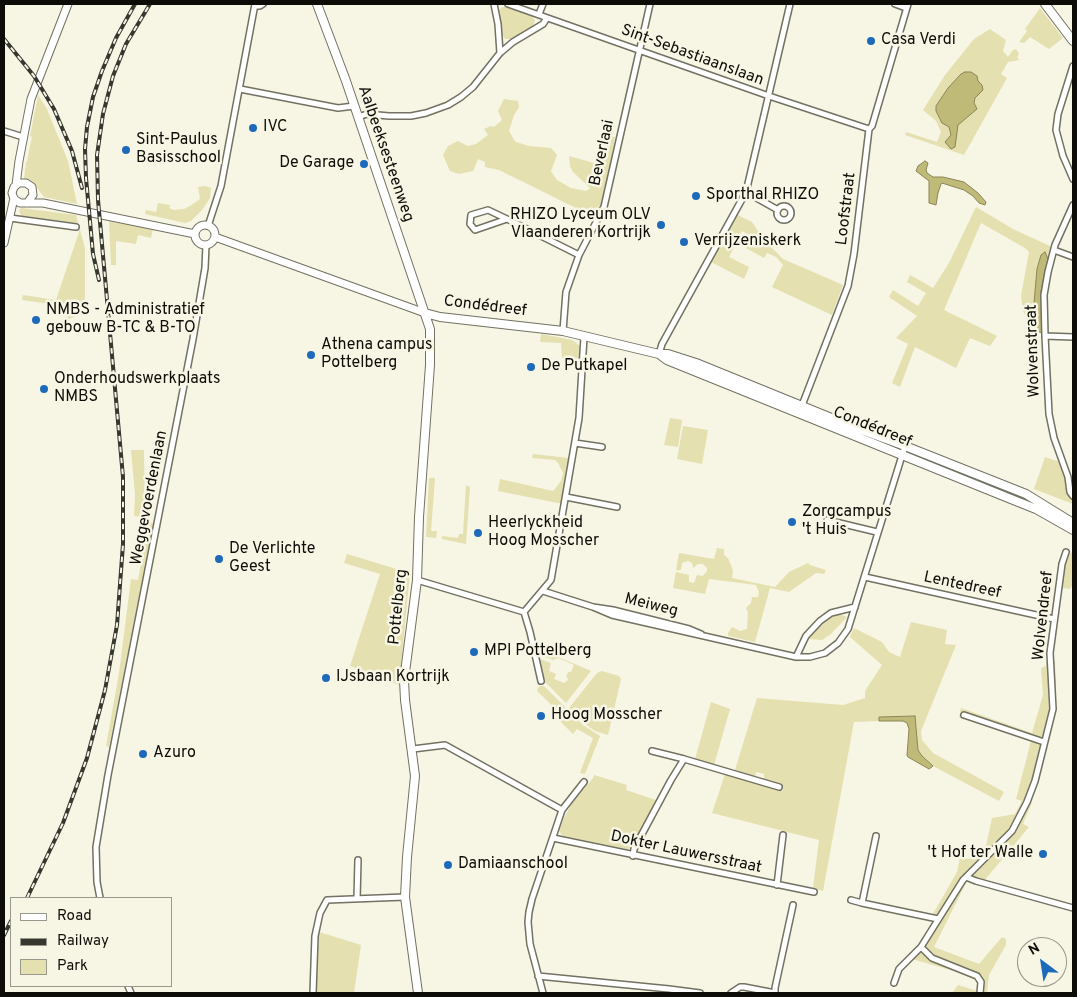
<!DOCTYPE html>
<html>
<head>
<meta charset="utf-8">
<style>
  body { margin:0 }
  #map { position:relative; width:1077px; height:997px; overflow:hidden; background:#f7f5e4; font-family:Overpass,sans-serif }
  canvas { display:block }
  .frame { position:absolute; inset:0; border:5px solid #0d0c07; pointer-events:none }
  .legend { position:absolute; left:10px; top:897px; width:162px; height:90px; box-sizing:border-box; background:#f7f5e4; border:1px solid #99988c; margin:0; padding:6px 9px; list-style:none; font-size:15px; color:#0d0c07 }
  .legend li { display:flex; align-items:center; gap:10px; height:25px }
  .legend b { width:25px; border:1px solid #99988c }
  .north { position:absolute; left:1017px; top:937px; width:50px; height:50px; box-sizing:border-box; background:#f7f5e4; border:1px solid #99988c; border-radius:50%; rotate:329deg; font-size:14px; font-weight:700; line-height:20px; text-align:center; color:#0d0c07 }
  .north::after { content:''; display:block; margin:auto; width:18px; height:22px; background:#1e6aba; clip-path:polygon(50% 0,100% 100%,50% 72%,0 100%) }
</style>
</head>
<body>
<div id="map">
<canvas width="1077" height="997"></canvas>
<div class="frame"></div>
<ul class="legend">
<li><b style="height:6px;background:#fff"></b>Road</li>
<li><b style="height:6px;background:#37362f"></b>Railway</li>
<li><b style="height:14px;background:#e4e0b0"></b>Park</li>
</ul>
<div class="north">N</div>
</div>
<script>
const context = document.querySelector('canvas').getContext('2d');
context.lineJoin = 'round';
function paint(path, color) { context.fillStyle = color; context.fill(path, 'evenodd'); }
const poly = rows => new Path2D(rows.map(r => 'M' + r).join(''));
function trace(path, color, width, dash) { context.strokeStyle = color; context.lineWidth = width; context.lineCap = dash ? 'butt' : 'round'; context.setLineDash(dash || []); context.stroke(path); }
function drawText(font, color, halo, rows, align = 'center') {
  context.font = font + ' Overpass,sans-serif'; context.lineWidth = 5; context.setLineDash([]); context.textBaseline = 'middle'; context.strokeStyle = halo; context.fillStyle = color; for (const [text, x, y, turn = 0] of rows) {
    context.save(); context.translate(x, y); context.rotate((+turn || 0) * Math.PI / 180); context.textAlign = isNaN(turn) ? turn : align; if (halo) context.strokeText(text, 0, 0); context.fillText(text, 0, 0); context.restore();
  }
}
paint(poly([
  [502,7,508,7,531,15,535,20,533,26,512,39,505,39,502,35,498,16,498,11],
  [1040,8,1063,38,1049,49,1030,37,1024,43,1019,42,1027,31,1025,29],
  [990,29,1006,40,1003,51,1008,57,1013,50,1016,49,1019,54,1017,57,1019,60,1008,62,1001,74,1007,78,964,155,905,135,906,132,937,142,941,132,936,121,923,110,945,75,974,39],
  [38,95,47,109,68,161,77,204,44,197,33,183,24,179,26,162,27,162,30,146,32,137,30,136],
  [504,99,518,101,519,107,514,115,509,131,514,140,516,142,529,146,551,148,557,155,551,171,557,180,571,188,586,191,590,188,573,172,570,166,569,156,601,165,607,136,615,137,604,201,596,218,499,170,485,167,485,162,478,159,473,171,459,174,450,171,443,155,448,146,458,141,468,146,476,144,488,135,484,129,491,126,494,127,502,120,498,111],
  [205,186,211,188,210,198,202,210,191,221,185,223,145,214,146,210,156,212,158,203,170,205,169,208,174,210,184,209,190,206,200,199,198,187],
  [976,207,1013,229,1052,247,1041,291,1042,333,1032,328,1023,311,1021,296,1029,252,1025,248,981,223,944,310,997,336,990,346,970,338,956,368,915,347,900,387,892,383,908,344,896,338,917,316,889,297,893,290,918,306,926,293,907,282,910,275,933,288,949,263],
  [21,208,76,215,85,248,85,311,69,319,67,317,58,305,22,300,23,295,56,300,79,232,77,223,22,216,19,211],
  [736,214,752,222,765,241,783,259,843,285,832,315,772,287,783,265,776,257,767,253,764,258,746,248,752,237,742,231,729,257,749,267,744,279,711,262],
  [109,221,153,229,151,238,138,235,136,244,116,241,116,265,111,265],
  [541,334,572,340,580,346,582,351,580,358,562,358,561,343,540,342],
  [670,418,682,420,678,447,664,445],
  [683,426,708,430,702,464,677,459],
  [131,450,144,450,145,517,134,516,135,495],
  [533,454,569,458,563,504,498,491,500,479,553,491,555,489,561,481,563,473,558,463,555,460,532,458],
  [1045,457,1060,462,1067,478,1069,497,1073,499,1073,504,1034,489],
  [429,478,435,478,431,531,437,531,436,538,426,537],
  [466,485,470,487,466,544,442,539,442,536,458,538,459,534,463,534],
  [148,522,154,523,109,747,106,746,119,673,131,579,138,580],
  [717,548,724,549,724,555,728,558,733,570,732,578,775,587,789,572,808,563,810,565,826,570,824,574,816,573,789,592,770,588,755,642,728,636,728,633,732,627,740,631,747,629,748,613,746,608,751,603,752,597,758,597,759,592,756,585,709,579,705,594,673,588,676,572,689,575,689,582,694,583,697,575,703,576,707,571,707,568,703,564,698,564,693,568,692,563,688,561,682,563,681,570,676,570,679,553,714,559],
  [1073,551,1073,584,1070,589,1061,588,1065,565,1068,555],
  [347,554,410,573,399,685,350,666,380,574,344,563],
  [839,614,847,617,831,634,822,640,808,639,817,628,827,619],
  [911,622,947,630,945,644,956,645,921,731,922,740,933,753,1004,792,999,801,933,766,922,756,918,750,915,733,915,716,879,718,879,721,854,722,823,891,813,888,819,840,712,813,725,774,783,791,781,784,764,779,764,774,756,772,755,777,735,770,757,698,843,705,865,698,865,691,882,665,850,637,854,628,882,642,889,652,900,657],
  [537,648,591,671,566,703,544,681,537,658,551,663,549,671,556,674,554,679,564,683,567,681,568,678,566,677,568,672,571,672,574,665,558,658,553,660,538,654],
  [1046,661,1055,661,1056,686,1055,708,1031,805,1023,824,1029,827,984,881,972,877,968,872,963,876,967,881,934,947,979,964,1002,937,1006,939,1006,945,989,975,987,993,952,993,958,985,977,991,978,981,957,972,912,959,942,916,933,914,957,872,960,857,969,859,980,854,986,846,992,818,1015,814,1022,801,1016,799,1031,741,959,717,961,708,1032,733,1043,695,1041,668,1046,666],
  [602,671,619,676,621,679,608,735,595,731,588,726,569,708,597,673],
  [540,686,544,686,583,725,600,736,585,774,580,773,593,738,577,729,573,734,560,721,565,718,538,692,537,689],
  [711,702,730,709,714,765,695,759],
  [594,775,627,785,626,790,656,800,631,848,627,849,563,836,559,831,564,818,571,805,593,778],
  [319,932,361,945,354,993,315,993]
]), '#e4e0b0');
const water = poly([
  [965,72,971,72,977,76,978,81,982,85,983,90,975,98,974,103,977,109,958,125,955,147,951,149,945,142,951,135,949,127,942,123,936,111,936,106,948,88,961,74,965,72],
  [925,161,928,163,926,170,927,173,933,177,943,177,964,182,978,193,986,202,985,205,979,203,973,196,964,190,942,183,941,184,938,193,936,205,929,203,929,181,916,171,918,166,925,161],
  [1045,252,1048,259,1041,291,1043,333,1042,333,1034,330,1033,314,1037,269,1041,255,1045,252],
  [915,716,918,750,922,756,933,766,929,769,908,757,907,755,909,729,907,723,903,721,879,721,879,717,915,716]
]);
paint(water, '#c0ba79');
trace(water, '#8a8657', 1);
const street = poly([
  [494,4,498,24,500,53],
  [508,4,769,96,869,129],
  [895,4,906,8],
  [255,6,260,6,263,4],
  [539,14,543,4],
  [1073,66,1058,114,1056,130,1063,156,1073,179],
  [240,89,338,108,354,106],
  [358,117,367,114,389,116,411,116,426,113,448,105,461,97,473,87,500,53,513,42,543,24,547,18],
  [4,131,23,137],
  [746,192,778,210],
  [1073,205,1055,245,1048,272,1044,295,1045,336,1049,414,1054,438,1068,477,1070,492,1073,496],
  '777 213a7 7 0 1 1 14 0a7 7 0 1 1-14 0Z',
  [10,218,76,227],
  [507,219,475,230,470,224,471,215,488,210,507,219,579,255],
  [208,226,221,186,255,4],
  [1054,250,1073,257],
  [563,331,566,292,579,255,604,207,650,4],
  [1045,336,1073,337],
  [659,354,662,344,746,192,790,4],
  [801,408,848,286,854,254,869,129,872,126,908,4],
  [575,443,602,447],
  [566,497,617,507],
  [827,520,877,532],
  [865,577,1054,619],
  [417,580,524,612],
  [543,591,593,607],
  [524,612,551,580,579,418,584,337],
  [524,612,530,632,541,681],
  [701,634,689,629,613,610,593,607,612,615,796,657,810,657,825,653,838,643,848,629,905,446],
  [796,657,806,636,820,621,831,613,855,607],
  [964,715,1044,742],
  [413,749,445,745,562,810],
  [652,751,684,759,779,787],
  [553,838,814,892],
  [633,856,634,849,671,780,684,759],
  [966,877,976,881,1073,908],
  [777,885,783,835],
  [100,898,97,882,96,847,108,775,193,339,205,268,206,245],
  [357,899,358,860],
  [851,900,862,903,876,836],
  [862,903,938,919],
  [921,947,932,958,977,976,981,982,980,993],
  [538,976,669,989,700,993],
  [894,983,899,969,921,947,963,880,1012,831,1027,802,1035,781,1053,709,1050,653,1062,564,1066,552],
  [128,986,131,993],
  [313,993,315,936,320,913,327,900,405,897],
  [543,993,530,944,528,922,529,912,532,899,562,810,584,782],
  [731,993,740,987,744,987,775,993,775,988,793,905]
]);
const secondary = poly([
  [16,185,19,161,31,99,68,4],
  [27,203,33,195,32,187,26,183,19,183,14,187,12,193,14,199,20,203,43,203,195,234],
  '195 235a10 10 0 1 1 20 0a10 10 0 1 1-20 0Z',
  [215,237,425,313],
  [4,243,14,198]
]);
const primary = poly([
  [317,4,346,81,430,329,430,365,419,517,417,580,404,680,405,700,415,776,407,857,405,897,418,993],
  [1045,4,1073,41],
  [425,313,440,317,563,331,659,354,668,354,696,363,851,426,905,446,1026,494,1073,523],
  [659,354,667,360,1011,499,1036,509,1073,530]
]);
trace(street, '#727162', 8);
trace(secondary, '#727162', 9);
trace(primary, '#727162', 10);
trace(street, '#fff', 5);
trace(secondary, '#fff', 7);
trace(primary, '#fff', 8);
const rail = poly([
  [4,39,34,76,54,109,72,151,82,188],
  [99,280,93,254,86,178,85,149,87,127,93,97,102,71,116,38,135,4],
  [27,898,63,823,87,758,105,690,117,625,123,544,123,477,98,200,97,155,103,114,113,76,126,44,150,4],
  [4,935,11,921]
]);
trace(rail, '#37362f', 4);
trace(rail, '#f7f5e4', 2, [5.5]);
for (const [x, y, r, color] of [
  [871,41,5,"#1e6aba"],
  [253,128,5,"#1e6aba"],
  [126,150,5,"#1e6aba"],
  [364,164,5,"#1e6aba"],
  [696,196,5,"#1e6aba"],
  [661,225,5,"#1e6aba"],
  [684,242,5,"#1e6aba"],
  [36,320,5,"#1e6aba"],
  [311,355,5,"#1e6aba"],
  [531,367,5,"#1e6aba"],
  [44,389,5,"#1e6aba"],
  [792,522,5,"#1e6aba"],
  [478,533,5,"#1e6aba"],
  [219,559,5,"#1e6aba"],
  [474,652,5,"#1e6aba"],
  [326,678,5,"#1e6aba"],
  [541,716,5,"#1e6aba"],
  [143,754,5,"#1e6aba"],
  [1043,854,5,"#1e6aba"],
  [448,865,5,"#1e6aba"]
]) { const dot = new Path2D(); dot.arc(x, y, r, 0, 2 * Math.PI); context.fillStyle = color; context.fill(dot); trace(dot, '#f7f5e4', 2); }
drawText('16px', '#0d0c07', '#f7f5e4', [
  ["Casa Verdi",881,41],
  ["IVC",263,128],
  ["Sint-Paulus",136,141],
  ["Basisschool",136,159],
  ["De Garage",354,164,"right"],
  ["Sporthal RHIZO",706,196],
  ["RHIZO Lyceum OLV",651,216,"right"],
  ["Vlaanderen Kortrijk",651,234,"right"],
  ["Verrijzeniskerk",694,242],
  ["NMBS - Administratief",46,311],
  ["gebouw B-TC & B-TO",46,329],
  ["Athena campus",321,346],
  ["Pottelberg",321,364],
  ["De Putkapel",541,367],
  ["Onderhoudswerkplaats",54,380],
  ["NMBS",54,398],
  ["Zorgcampus",802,513],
  ["'t Huis",802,531],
  ["Heerlyckheid",488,524],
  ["Hoog Mosscher",488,542],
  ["De Verlichte",229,550],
  ["Geest",229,568],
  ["MPI Pottelberg",484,652],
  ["IJsbaan Kortrijk",336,678],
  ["Hoog Mosscher",551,716],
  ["Azuro",153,754],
  ["'t Hof ter Walle",1033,854,"right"],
  ["Damiaanschool",458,865]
], 'left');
drawText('16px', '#0d0c07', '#f7f5e4', [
  ["Sint-Sebastiaanslaan",692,56,20],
  ["Beverlaai",603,153,-78],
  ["Aalbeeksesteenweg",385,154,71],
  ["Loofstraat",847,209,-83],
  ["Condédreef",485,307,7],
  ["Wolvenstraat",1034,351,-92],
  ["Condédreef",872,428,22],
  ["Weggevoerdenlaan",150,498,-79],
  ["Lentedreef",962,586,12],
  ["Meiweg",651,606,14],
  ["Pottelberg",399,607,-84],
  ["Wolvendreef",1044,616,-84],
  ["Dokter Lauwersstraat",686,853,12]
]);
</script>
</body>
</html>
